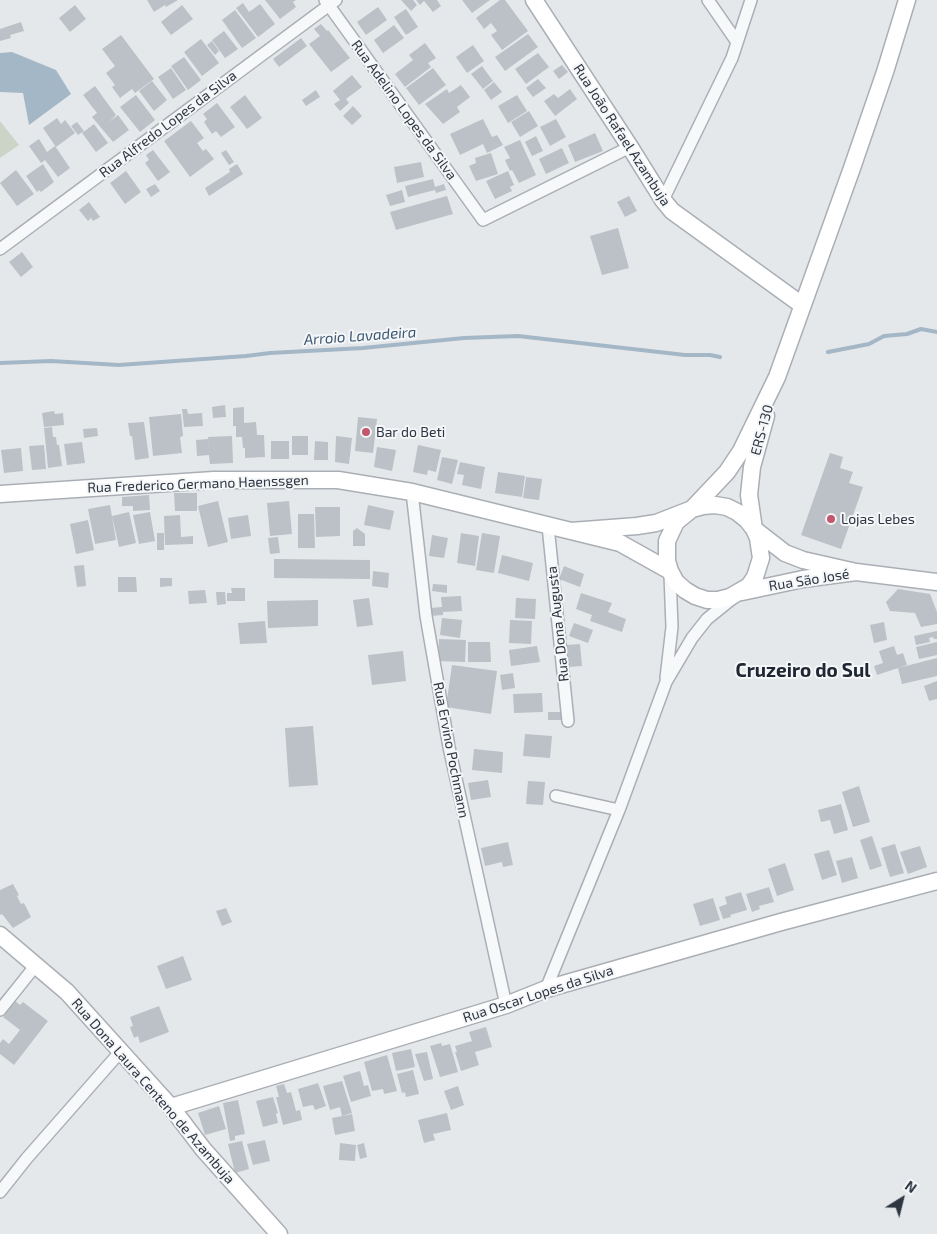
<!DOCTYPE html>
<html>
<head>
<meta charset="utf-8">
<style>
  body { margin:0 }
  #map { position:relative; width:937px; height:1234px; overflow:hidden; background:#e5e8eb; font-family:"Exo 2",sans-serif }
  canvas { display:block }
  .north { position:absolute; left:877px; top:1174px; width:50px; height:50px; -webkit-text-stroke:4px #f4f6f8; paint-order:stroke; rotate:36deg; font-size:14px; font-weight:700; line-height:20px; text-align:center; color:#2e3642 }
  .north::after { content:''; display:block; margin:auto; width:18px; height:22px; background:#2e3642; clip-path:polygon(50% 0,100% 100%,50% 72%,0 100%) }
</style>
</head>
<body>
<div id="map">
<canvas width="937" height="1234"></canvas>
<div class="north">N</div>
</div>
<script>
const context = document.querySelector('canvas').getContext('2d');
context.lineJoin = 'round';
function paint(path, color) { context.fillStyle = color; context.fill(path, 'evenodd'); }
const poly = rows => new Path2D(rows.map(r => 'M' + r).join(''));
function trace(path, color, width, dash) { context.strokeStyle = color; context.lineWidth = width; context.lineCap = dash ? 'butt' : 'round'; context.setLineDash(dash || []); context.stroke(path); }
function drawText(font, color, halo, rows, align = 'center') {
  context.font = font + ' "Exo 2",sans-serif'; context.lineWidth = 4; context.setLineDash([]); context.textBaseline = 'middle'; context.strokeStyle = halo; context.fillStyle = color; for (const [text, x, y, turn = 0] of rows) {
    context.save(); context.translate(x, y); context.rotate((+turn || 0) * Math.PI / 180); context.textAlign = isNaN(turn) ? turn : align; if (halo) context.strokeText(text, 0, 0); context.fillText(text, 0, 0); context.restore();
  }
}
paint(poly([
  [0,121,19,145,0,158]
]), '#cbd4c7');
paint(poly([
  [12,52,56,70,71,94,29,125,23,93,0,92,0,53]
]), '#a4b7c7');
trace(poly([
  [828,352,869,344,884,336,907,334,921,329,937,332],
  [0,363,51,361,119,365,246,356,270,353,363,348,464,338,518,336,685,355,710,355,720,357]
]), '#a4b7c7', 4);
paint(poly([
  [147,0,178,0,166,7,165,5,154,12],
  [265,0,296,0,293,2,296,7,280,19],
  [401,0,413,0,417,5,411,11],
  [416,0,437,0,441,6,433,12,424,1,420,5],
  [462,0,490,0,472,13],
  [500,0,505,0,528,31,502,50,491,35,497,31,491,23,484,29,476,18],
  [243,3,249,12,260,4,275,24,258,37,236,8],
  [75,5,86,19,70,32,59,18],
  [182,5,193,19,171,35,161,22],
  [378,7,387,20,366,35,357,22],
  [406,9,418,27,406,35,394,17],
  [235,10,256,38,242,48,222,20],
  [21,22,24,31,10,35,11,38,0,41,0,29],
  [321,24,327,31,328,30,350,58,331,72,309,44,320,36,314,29],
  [394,25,404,38,383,53,374,40],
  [224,31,238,49,225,58,212,40],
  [528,34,538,47,505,71,495,57],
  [121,35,154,79,135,93,132,89,120,98,112,87,115,85,106,73,115,66,102,49],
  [301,38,307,46,279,67,273,59],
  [201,39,219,63,202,76,184,52],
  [212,41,219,51,215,55,207,45],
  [425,43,436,58,428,63,431,67,405,87,395,74,413,60,409,55],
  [473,45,484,61,467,73,456,57],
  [538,53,549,67,526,84,515,69],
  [184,57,201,80,188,90,171,66],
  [562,65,568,72,559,79,553,71],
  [482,66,493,81,483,89,471,74],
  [171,68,186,90,173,99,158,77],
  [433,68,446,85,419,105,406,88],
  [352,75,362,87,346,99,349,103,340,111,334,104,340,100,333,91],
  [538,79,546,88,533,97,526,88],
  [152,81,167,100,154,111,139,91],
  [494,82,502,92,491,100,484,90],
  [461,85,470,97,457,107,460,112,443,124,425,104,447,89,449,93],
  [95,86,116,115,109,122,118,115,129,130,113,142,92,117,97,113,83,95],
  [570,89,577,99,555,116,544,101,554,94,558,98],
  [316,90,320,97,306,106,302,100],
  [136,95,155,120,140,132,120,107],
  [245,95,262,118,247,129,230,107],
  [517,95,527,111,508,123,498,106],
  [217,103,235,127,221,137,216,131,212,134,204,122,207,119,203,114],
  [353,106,362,116,352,125,343,116],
  [529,111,538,126,520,137,511,122],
  [57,118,61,124,65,120,75,133,56,147,43,128],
  [483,119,492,137,497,135,503,145,487,153,483,144,460,155,450,134],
  [556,119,566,137,550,146,540,127],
  [191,121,204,138,197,143,203,151,206,149,214,159,190,177,164,141],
  [77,122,84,131,78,135,71,126],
  [94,124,108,143,96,152,82,133],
  [595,133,603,151,575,162,568,145],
  [536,136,543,151,532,156,525,142],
  [39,139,47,152,55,146,70,168,58,177,45,160,41,163,29,146],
  [520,140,536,175,519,183,512,170,510,171,505,160,510,158,504,147],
  [562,148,569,163,546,174,539,159],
  [153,150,170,172,158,181,145,163,149,160,146,155],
  [226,150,234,162,229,165,221,153],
  [491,153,498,174,476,181,469,166,476,163,475,158],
  [421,162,424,177,397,183,394,167],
  [43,164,54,182,41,192,39,190,37,192,26,176],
  [237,164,243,174,209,196,205,188,230,172,229,169],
  [16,170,34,194,17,206,0,183],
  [126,171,141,192,125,204,110,183],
  [508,171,514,185,510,187,512,191,495,199,486,181],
  [433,179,435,187,444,184,446,190,436,193,435,190,408,197,405,186],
  [155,184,160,191,151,197,146,189],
  [402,190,405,202,390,206,386,195],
  [447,196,453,214,396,230,390,212],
  [629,196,637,211,625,217,617,202],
  [89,202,100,217,93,221,91,218,88,221,79,210],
  [618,228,629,268,602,275,590,236],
  [22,252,33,267,21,277,9,262],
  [225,405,226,417,213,418,212,407],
  [244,407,244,423,256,422,257,435,264,435,265,457,245,458,245,448,243,448,242,437,236,437,236,426,233,426,233,408],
  [182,409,187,409,188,414,202,413,203,426,184,427],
  [54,411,55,414,63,413,64,425,44,427,42,413],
  [181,414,183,436,180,437,182,453,153,456,149,417],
  [358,417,377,419,373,453,355,451],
  [144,422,149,458,135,460,132,436,130,436,128,423],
  [52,427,53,437,56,437,57,445,59,445,62,466,48,468,44,428],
  [97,428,98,436,84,438,83,429],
  [232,436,233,463,210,464,209,455,197,456,196,440,208,439,209,450,208,437],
  [292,436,308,436,308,455,292,455],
  [336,436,352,438,349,464,335,462],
  [271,441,289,441,289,459,271,459],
  [315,441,328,442,328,460,314,460],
  [82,442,85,463,67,465,64,444],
  [44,445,46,469,32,470,29,446],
  [418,445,441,450,436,472,428,470,427,475,413,472],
  [377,447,396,450,392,471,374,467],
  [21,448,23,471,4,473,1,450],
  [830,453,843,457,840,468,853,472,849,483,863,487,841,549,801,535],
  [442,457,458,460,452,484,437,480],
  [460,462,485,467,481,489,462,485,464,475,457,474],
  [498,472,525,476,522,497,495,493],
  [526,477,542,479,539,500,523,498],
  [174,493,197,493,197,511,175,511],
  [149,495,150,510,133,511,133,506,122,506,122,497],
  [218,501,228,542,208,547,198,506],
  [289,501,292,534,270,536,267,503],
  [110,505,116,540,95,544,88,509],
  [368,505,394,511,390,530,364,525],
  [315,507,340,507,340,536,316,537],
  [129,512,136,543,119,547,112,516],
  [150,512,155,541,139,544,133,515],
  [298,514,314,514,315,548,298,548],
  [180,515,181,537,193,536,193,544,165,545,164,516],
  [248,515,251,536,231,539,228,518],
  [88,520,94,550,76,554,70,524],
  [357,528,365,534,365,546,353,546,353,531],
  [157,533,164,533,164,550,157,550],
  [461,533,479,536,475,566,457,563],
  [482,533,500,536,494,573,476,570],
  [432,535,448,538,444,558,429,556],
  [278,537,280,553,270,554,268,538],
  [502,555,533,563,529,581,498,573],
  [274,559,370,560,370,579,274,578],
  [84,565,86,586,77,587,74,566],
  [564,566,584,574,580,587,559,579],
  [373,571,389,573,388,588,372,586],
  [118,577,136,577,137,592,118,592],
  [160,578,172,578,172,586,160,587],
  [433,584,447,585,447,593,432,591],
  [231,588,245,588,245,601,227,601,227,593,232,593],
  [898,589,930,594,937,612,937,624,921,627,915,613,890,611,886,602],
  [205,590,207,603,189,604,188,591],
  [216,592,225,592,226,604,217,605],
  [581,593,612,603,608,612,626,619,622,632,590,621,592,615,576,609],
  [461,596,462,611,443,612,443,615,430,616,430,608,442,607,441,597],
  [369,598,373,625,357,627,353,600],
  [516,598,536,599,535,619,515,618],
  [318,600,318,626,268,628,267,601],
  [442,618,462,620,460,638,440,635],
  [510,620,532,621,531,644,509,643],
  [265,621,267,643,240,644,238,623],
  [884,622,887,640,874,643,870,625],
  [574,623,593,630,588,643,569,636],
  [937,631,937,639,934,639,933,637,929,638,930,642,916,645,914,636],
  [439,639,466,640,465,662,438,661],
  [468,642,490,642,491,662,468,662],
  [937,642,937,655,919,659,916,647],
  [580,644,582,666,567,667,566,645],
  [537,646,540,662,511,666,509,650],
  [894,646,897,655,903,653,907,665,877,675,874,666,883,663,879,651],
  [403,651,406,681,372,685,368,655],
  [937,658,937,676,902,684,898,668],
  [452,665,497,671,491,714,446,707],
  [513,673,515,688,502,690,500,675],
  [937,681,937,699,929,701,924,686],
  [542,693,543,712,514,713,513,694],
  [548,712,561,712,562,720,548,720],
  [313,726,318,785,289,787,285,728],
  [525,734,552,736,550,758,523,756],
  [474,749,503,752,502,773,472,770],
  [488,780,491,797,471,800,468,783],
  [528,781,545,782,543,805,526,804],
  [859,786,870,822,853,827,842,792],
  [841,804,848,830,834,834,830,820,821,822,818,810],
  [872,836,882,866,870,870,860,840],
  [508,842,513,865,503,867,502,862,485,866,481,848],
  [895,844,904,873,890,877,881,848],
  [920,846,927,867,908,874,900,852],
  [829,850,837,875,822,880,814,854],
  [852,857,858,878,842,883,836,861],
  [785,863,794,890,777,896,768,869],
  [13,884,19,895,17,896,21,904,24,903,31,917,13,928,2,914,0,915,0,890],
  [769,887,774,902,759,906,760,909,752,912,746,894],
  [741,892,747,910,730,915,731,917,723,919,719,907,727,904,725,897],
  [713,898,720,920,700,926,693,904],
  [226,908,232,922,222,926,216,911],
  [183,956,192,980,166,989,157,966],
  [15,1001,20,1005,23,1002,48,1021,14,1065,0,1054,0,1043,3,1039,9,1044,20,1030,3,1017],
  [159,1006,169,1032,140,1043,138,1036,134,1038,130,1027,133,1026,130,1017],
  [486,1027,492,1047,475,1052,479,1065,461,1071,455,1052,457,1052,455,1046,472,1041,469,1032],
  [441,1043,442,1046,450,1044,458,1072,440,1077,430,1046],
  [411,1049,415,1067,396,1071,392,1053],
  [427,1052,433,1079,424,1081,415,1054],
  [387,1055,397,1091,384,1094,383,1089,372,1091,364,1062],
  [413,1070,419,1094,406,1097,405,1092,402,1093,397,1074],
  [360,1071,364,1086,368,1085,371,1096,351,1102,343,1076],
  [342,1081,352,1113,342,1116,340,1107,330,1110,323,1086],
  [318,1083,326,1106,315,1110,313,1105,303,1107,298,1089],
  [284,1084,287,1093,291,1092,296,1111,300,1110,302,1120,283,1125,276,1097,279,1097,276,1086],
  [458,1086,464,1105,451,1110,444,1091],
  [273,1097,278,1113,276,1114,278,1123,263,1127,256,1101],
  [238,1100,245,1134,235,1136,235,1140,230,1141,223,1103],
  [219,1106,226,1129,205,1135,198,1113],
  [447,1113,451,1130,433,1134,435,1140,424,1143,418,1120],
  [352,1114,355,1131,335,1135,332,1118],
  [265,1140,270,1161,253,1165,247,1144],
  [242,1141,249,1169,235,1173,228,1144],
  [340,1143,356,1145,355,1161,339,1160],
  [364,1143,367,1157,360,1159,357,1145]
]), '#bcc1c7');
const street = poly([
  [325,0,483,220,630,147],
  [708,0,737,42],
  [663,200,732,58,751,0],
  [0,249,336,0],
  [412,492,426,616,449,747,506,1005],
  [548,526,568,721],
  [666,678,672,627,670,575],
  [556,796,619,810],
  [546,989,619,810,666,682,692,638,707,619,733,598],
  [0,1010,36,965],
  [0,1192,27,1158,121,1051]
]);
const secondary = poly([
  [534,0,630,147,663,200,672,211,802,305],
  [766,416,752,467,749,495,754,529,785,553,803,560,856,572],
  [0,494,214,480,338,480,412,492,620,543,670,571],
  [571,531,637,526,656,523,692,509,703,506,715,505,727,507,737,512,747,520,754,529,758,538,761,558,755,577,749,586,730,597,718,600,707,600,695,596,685,590,676,582,670,571,667,561,667,541,676,522,692,509,727,472,741,451,777,377,852,168,885,72,907,0],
  [742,592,803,579,856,572,937,582],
  [0,935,67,992,171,1107,203,1149,279,1234],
  [171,1107,506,1005,546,989,781,922,937,881]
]);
trace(street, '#aaafb5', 14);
trace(secondary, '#aaafb5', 19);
trace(street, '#f7f8fa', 11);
trace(secondary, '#fff', 16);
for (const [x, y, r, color] of [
  [366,432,5,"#c3576e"],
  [831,519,5,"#c3576e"]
]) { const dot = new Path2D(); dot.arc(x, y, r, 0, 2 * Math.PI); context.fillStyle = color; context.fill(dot); trace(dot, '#f4f6f8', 2); }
drawText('14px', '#2e3642', '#f4f6f8', [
  ["Rua Adelino Lopes da Silva",404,110,54],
  ["Rua Alfredo Lopes da Silva",168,124,-37],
  ["Rua João Rafael Azambuja",622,135,57],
  ["ERS-130",762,430,-75],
  ["Rua Frederico Germano Haenssgen",198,484,-2],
  ["Rua São José",809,580,-9],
  ["Rua Dona Augusta",558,624,-96],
  ["Rua Ervino Pochmann",451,750,79],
  ["Rua Oscar Lopes da Silva",538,994,-18],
  ["Rua Dona Laura Centeno de Azambuja",153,1091,49]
]);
drawText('14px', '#2e3642', '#f4f6f8', [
  ["Bar do Beti",376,432],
  ["Lojas Lebes",841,519]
], 'left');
drawText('italic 15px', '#3b5772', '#f4f6f8', [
  ["Arroio Lavadeira",360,336,-4]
]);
drawText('bold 19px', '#202733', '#f4f6f8', [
  ["Cruzeiro do Sul",803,671]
]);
</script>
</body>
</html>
